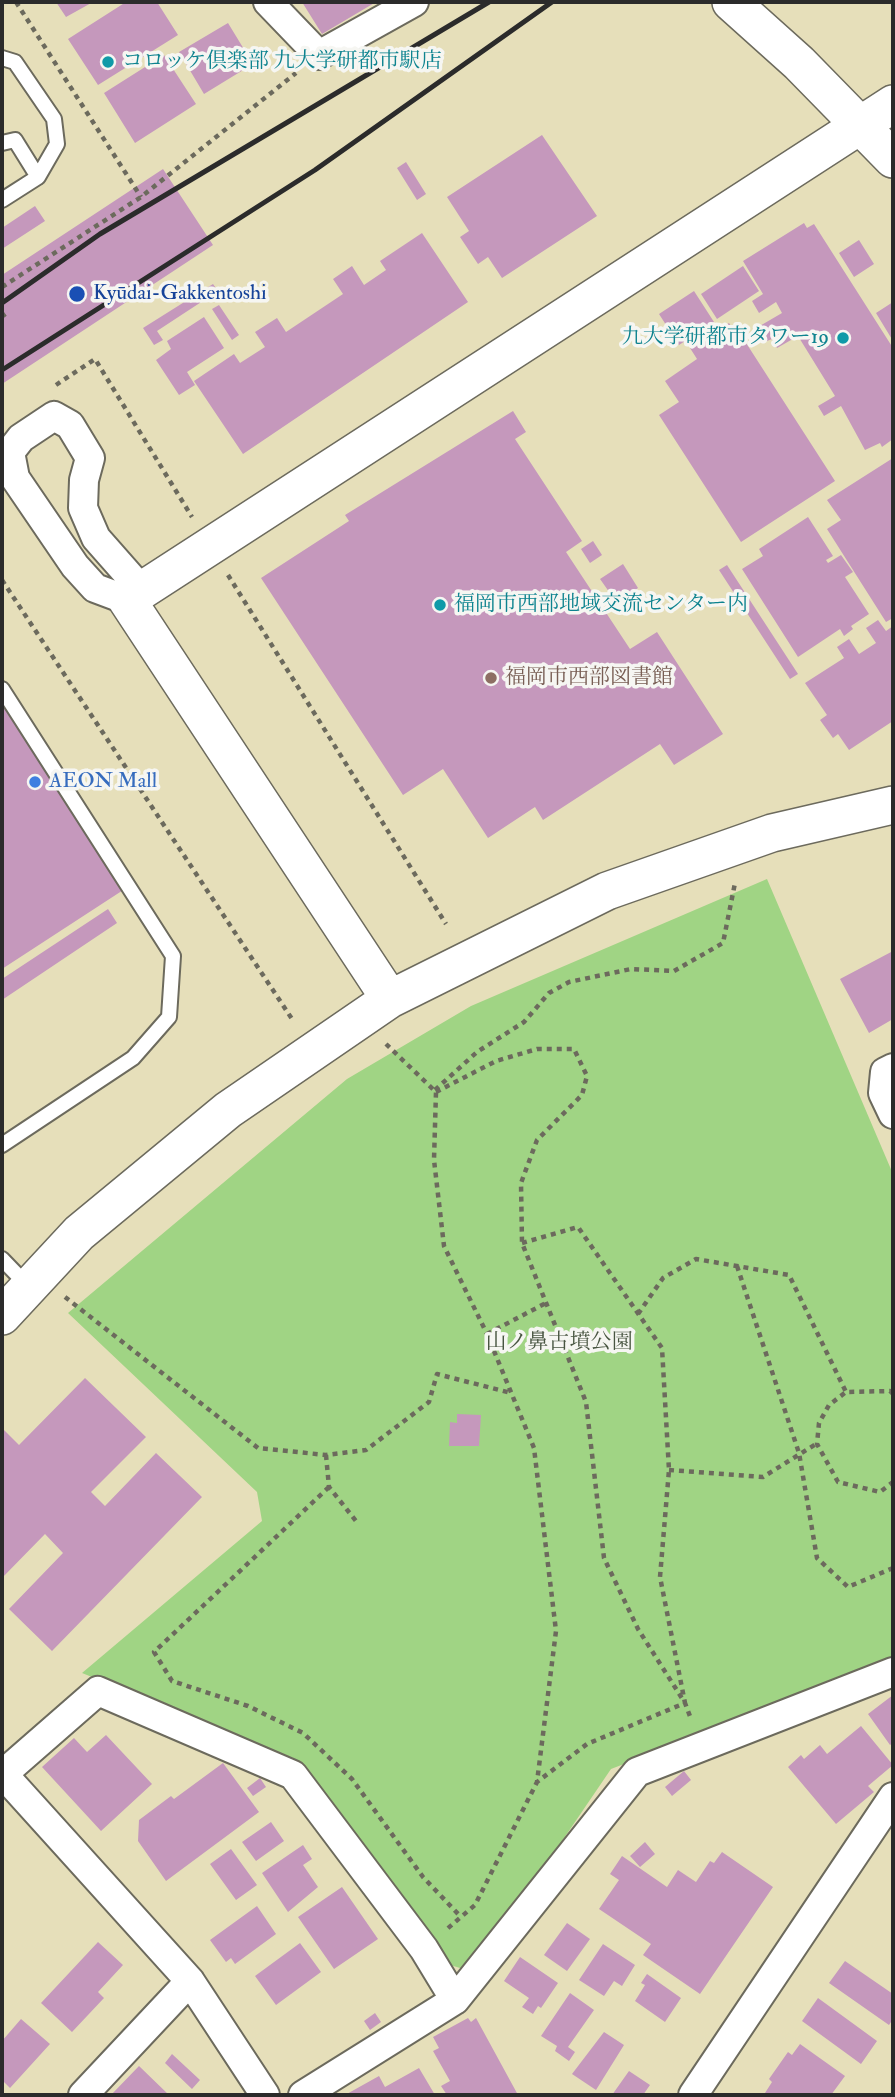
<!DOCTYPE html>
<html>
<head>
<meta charset="utf-8">
<style>
  body { margin:0 }
  #map { position:relative; width:895px; height:2097px; overflow:hidden; background:#e6dfba; font-family:"IM FELL Double Pica",serif }
  canvas { display:block }
  .frame { position:absolute; inset:0; border:4px solid #2b2b2b; pointer-events:none }
</style>
</head>
<body>
<div id="map">
<canvas width="895" height="2097"></canvas>
<div class="frame"></div>
</div>
<script>
const context = document.querySelector('canvas').getContext('2d');
context.lineJoin = 'round';
function paint(path, color) { context.fillStyle = color; context.fill(path, 'evenodd'); }
const poly = rows => new Path2D(rows.map(r => 'M' + r).join(''));
function trace(path, color, width, dash) { context.strokeStyle = color; context.lineWidth = width; context.lineCap = dash ? 'butt' : 'round'; context.setLineDash(dash || []); context.stroke(path); }
function drawText(font, color, halo, rows, align = 'center') {
  context.font = font + ' "IM FELL Double Pica","Noto Serif JP",serif'; context.lineWidth = 7; context.setLineDash([]); context.textBaseline = 'middle'; context.strokeStyle = halo; context.fillStyle = color; for (const [text, x, y, turn = 0] of rows) {
    context.save(); context.translate(x, y); context.rotate((+turn || 0) * Math.PI / 180); context.textAlign = isNaN(turn) ? turn : align; if (halo) context.strokeText(text, 0, 0); context.fillText(text, 0, 0); context.restore();
  }
}
paint(poly([
  [767,879,893,1174,893,1660,611,1769,473,1972,447,1964,293,1758,82,1673,262,1521,257,1492,68,1313,347,1079,471,1006]
]), '#a0d484');
paint(poly([
  [56,2,93,2,66,17],
  [126,2,157,2,178,35,98,85,68,39],
  [302,2,376,2,322,34],
  [228,23,253,64,204,94,179,52],
  [164,55,196,104,135,143,104,93],
  [542,135,597,216,502,278,488,257,478,264,460,237,469,231,447,197],
  [406,162,426,194,417,200,397,168],
  [163,169,213,245,2,384,2,275],
  [35,206,45,221,2,249,2,228],
  [804,223,807,228,814,224,893,348,893,439,882,447,880,443,865,450,841,406,824,416,818,406,835,396,798,336,777,348,772,339,767,341,758,327,782,313,776,302,759,313,752,301,763,294,743,261],
  [422,233,468,302,243,454,194,381,234,354,240,363,265,347,255,332,277,318,286,332,343,294,333,279,352,266,364,285,386,270,380,261],
  [859,240,874,264,854,277,839,253],
  [743,266,759,291,717,319,701,294],
  [213,284,218,291,157,331,163,340,154,345,143,328],
  [694,291,714,322,679,345,659,314],
  [893,302,893,341,876,313],
  [219,305,239,335,232,340,212,309],
  [204,317,224,348,187,372,195,385,179,395,156,360,171,349,167,341],
  [729,323,736,334,739,332,835,481,741,542,659,415,679,402,665,381,697,359,690,348],
  [513,411,526,432,515,439,582,541,566,552,630,649,657,632,723,734,674,765,660,744,543,820,535,807,488,838,443,769,403,795,261,578,349,521,345,515],
  [893,458,893,618,886,622,827,529,841,520,827,500],
  [808,517,833,556,826,560,828,563,841,555,853,572,845,577,869,614,851,626,853,629,844,636,840,629,798,657,742,569,763,556,759,549],
  [593,541,602,555,590,563,581,549],
  [623,564,638,588,617,603,600,579],
  [727,565,798,674,790,679,719,570],
  [878,620,886,631,893,626,893,721,849,750,838,734,833,738,820,720,827,715,805,683,844,658,837,647,849,639,859,654,876,643,866,628],
  [2,682,134,883,2,969],
  [108,909,117,923,2,1000,2,979],
  [893,951,893,1019,869,1033,840,979],
  [85,1378,146,1437,91,1492,105,1506,156,1453,202,1497,52,1651,9,1609,63,1553,45,1534,2,1578,2,1428,19,1445],
  [457,1414,481,1415,479,1446,449,1446,450,1422,457,1423],
  [893,1695,893,1743,890,1745,868,1714],
  [861,1726,893,1765,868,1786,874,1792,836,1824,788,1767,801,1755,804,1759,820,1745,827,1754],
  [106,1735,152,1784,101,1831,42,1767,74,1738,87,1752],
  [223,1763,259,1812,166,1881,138,1841,139,1820,171,1796,174,1799],
  [684,1771,691,1780,672,1796,665,1787],
  [260,1778,266,1787,253,1796,247,1788],
  [271,1822,284,1841,256,1861,242,1842],
  [645,1842,655,1854,640,1867,630,1856],
  [303,1845,312,1859,303,1865,318,1887,288,1912,262,1873],
  [231,1849,257,1885,236,1900,210,1864],
  [722,1852,773,1887,700,1994,643,1955,651,1944,599,1909,619,1880,610,1874,622,1856,667,1887,678,1870,696,1882,710,1861,714,1863],
  [342,1887,378,1939,334,1969,298,1917],
  [257,1906,276,1934,235,1964,231,1958,226,1962,210,1940],
  [567,1923,590,1939,567,1971,544,1955],
  [98,1942,123,1965,98,1992,104,1998,72,2032,41,2003],
  [300,1943,321,1972,276,2005,255,1976],
  [603,1944,635,1965,622,1986,614,1981,604,1996,579,1980],
  [520,1957,558,1983,541,2008,538,2006,533,2014,522,2007,529,1998,504,1981],
  [845,1961,893,1994,893,2019,889,2025,829,1983],
  [647,1974,681,1998,665,2022,635,2001,645,1985,641,1983],
  [570,1993,594,2010,568,2047,575,2052,569,2061,555,2051,557,2046,541,2036],
  [818,1998,877,2041,861,2064,802,2021],
  [375,2013,381,2022,370,2030,364,2021],
  [468,2018,471,2022,476,2018,518,2095,447,2095,441,2086,450,2081,433,2051,439,2048,433,2037],
  [21,2019,50,2044,10,2088,2,2080,2,2041],
  [604,2032,624,2045,596,2090,572,2074],
  [800,2044,845,2076,831,2095,765,2093,772,2082,769,2079,788,2052,792,2055],
  [172,2054,200,2080,192,2089,165,2063],
  [139,2066,169,2095,111,2095],
  [419,2068,435,2095,345,2095,379,2076,385,2087],
  [629,2071,650,2085,643,2095,612,2095]
]), '#c598bc');
const service = poly([
  [2,58,15,62,54,119,57,144,38,177,2,200],
  [2,143,15,140,38,177],
  [2,689,173,956,169,1017,133,1058,2,1145],
  [2,1259,28,1286]
]);
const minor = poly([
  [268,2,319,55,414,2],
  [127,600,95,588,75,566,15,478,10,452,21,438,54,416,70,425,90,458,84,480,83,508,96,538,133,580,147,586],
  [893,1068,885,1072,883,1093,893,1114],
  [2,1773,190,1981,265,2095],
  [3,1774,98,1691,293,1775,424,1949,455,2000,637,1772,893,1672],
  [83,2095,190,1981],
  [303,2095,455,2000],
  [693,2095,893,1797]
]);
const tertiary = poly([
  [731,2,799,63,893,159],
  [390,999,127,600,893,104],
  [2,1316,79,1233,228,1110,390,999,607,891,772,833,893,805]
]);
trace(service, '#6c6a5d', 18);
trace(minor, '#6c6a5d', 32);
trace(tertiary, '#6c6a5d', 40);
trace(poly([
  [16,2,141,197],
  [2,287,141,197,296,73],
  [2,313,7,320],
  [56,385,95,359,192,517],
  [228,575,446,924],
  [2,580,292,1019],
  [386,1044,436,1092,434,1160,444,1246,487,1334,534,1448,556,1631,537,1782,475,1905,447,1929],
  [435,1090,477,1052,524,1022,549,993,569,982,631,969,674,971,723,943,735,883],
  [436,1092,496,1061,537,1049,574,1049,587,1076,582,1095,537,1140,521,1183,522,1243,586,1402,604,1558,638,1629,685,1703,691,1719],
  [522,1243,578,1227,662,1348,669,1470,660,1577,685,1703,587,1744,537,1782],
  [737,1266,799,1453,817,1558,848,1587,893,1568],
  [65,1297,258,1448,326,1455,366,1450,429,1402,437,1374,511,1393],
  [638,1314,663,1278,696,1259,789,1275,846,1392],
  [487,1334,546,1303],
  [893,1394,890,1391,846,1392,829,1405,819,1423,817,1444,838,1482,880,1492,893,1482],
  [326,1455,329,1487,356,1521],
  [669,1470,763,1477,816,1444],
  [329,1487,154,1652,172,1681,248,1706,303,1733,352,1779,423,1877,461,1917]
]), '#6c6a5d', 4.5, [5, 5]);
trace(service, '#fff', 14);
trace(minor, '#fff', 28);
trace(tertiary, '#fff', 37);
trace(poly([
  [2,303,100,234,489,2],
  [2,370,315,170,552,2]
]), '#2b2b2b', 5);
for (const [x, y, r, color] of [
  [108,62,7,"#0f9aa8"],
  [77,294,9,"#1a4fb4"],
  [843,338,7,"#0f9aa8"],
  [440,605,7,"#0f9aa8"],
  [491,678,7,"#8d6e63"],
  [35,782,7,"#3f7fe0"]
]) { const dot = new Path2D(); dot.arc(x, y, r, 0, 2 * Math.PI); context.fillStyle = color; context.fill(dot); trace(dot, '#f6f6f2', 2.5); }
drawText('21px', '#0d838f', '#f6f6f2', [
  ["コロッケ倶楽部 九大学研都市駅店",122,62],
  ["九大学研都市タワー19",829,338,"right"],
  ["福岡市西部地域交流センター内",454,605]
], 'left');
drawText('21px', '#164399', '#f6f6f2', [
  ["Kyūdai-Gakkentoshi",93,294]
], 'left');
drawText('21px', '#785e54', '#f6f6f2', [
  ["福岡市西部図書館",505,678]
], 'left');
drawText('21px', '#366cbe', '#f6f6f2', [
  ["AEON Mall",49,782]
], 'left');
drawText('21px', '#485541', '#f6f6f2', [
  ["山ノ鼻古墳公園",559,1343]
]);
</script>
</body>
</html>
